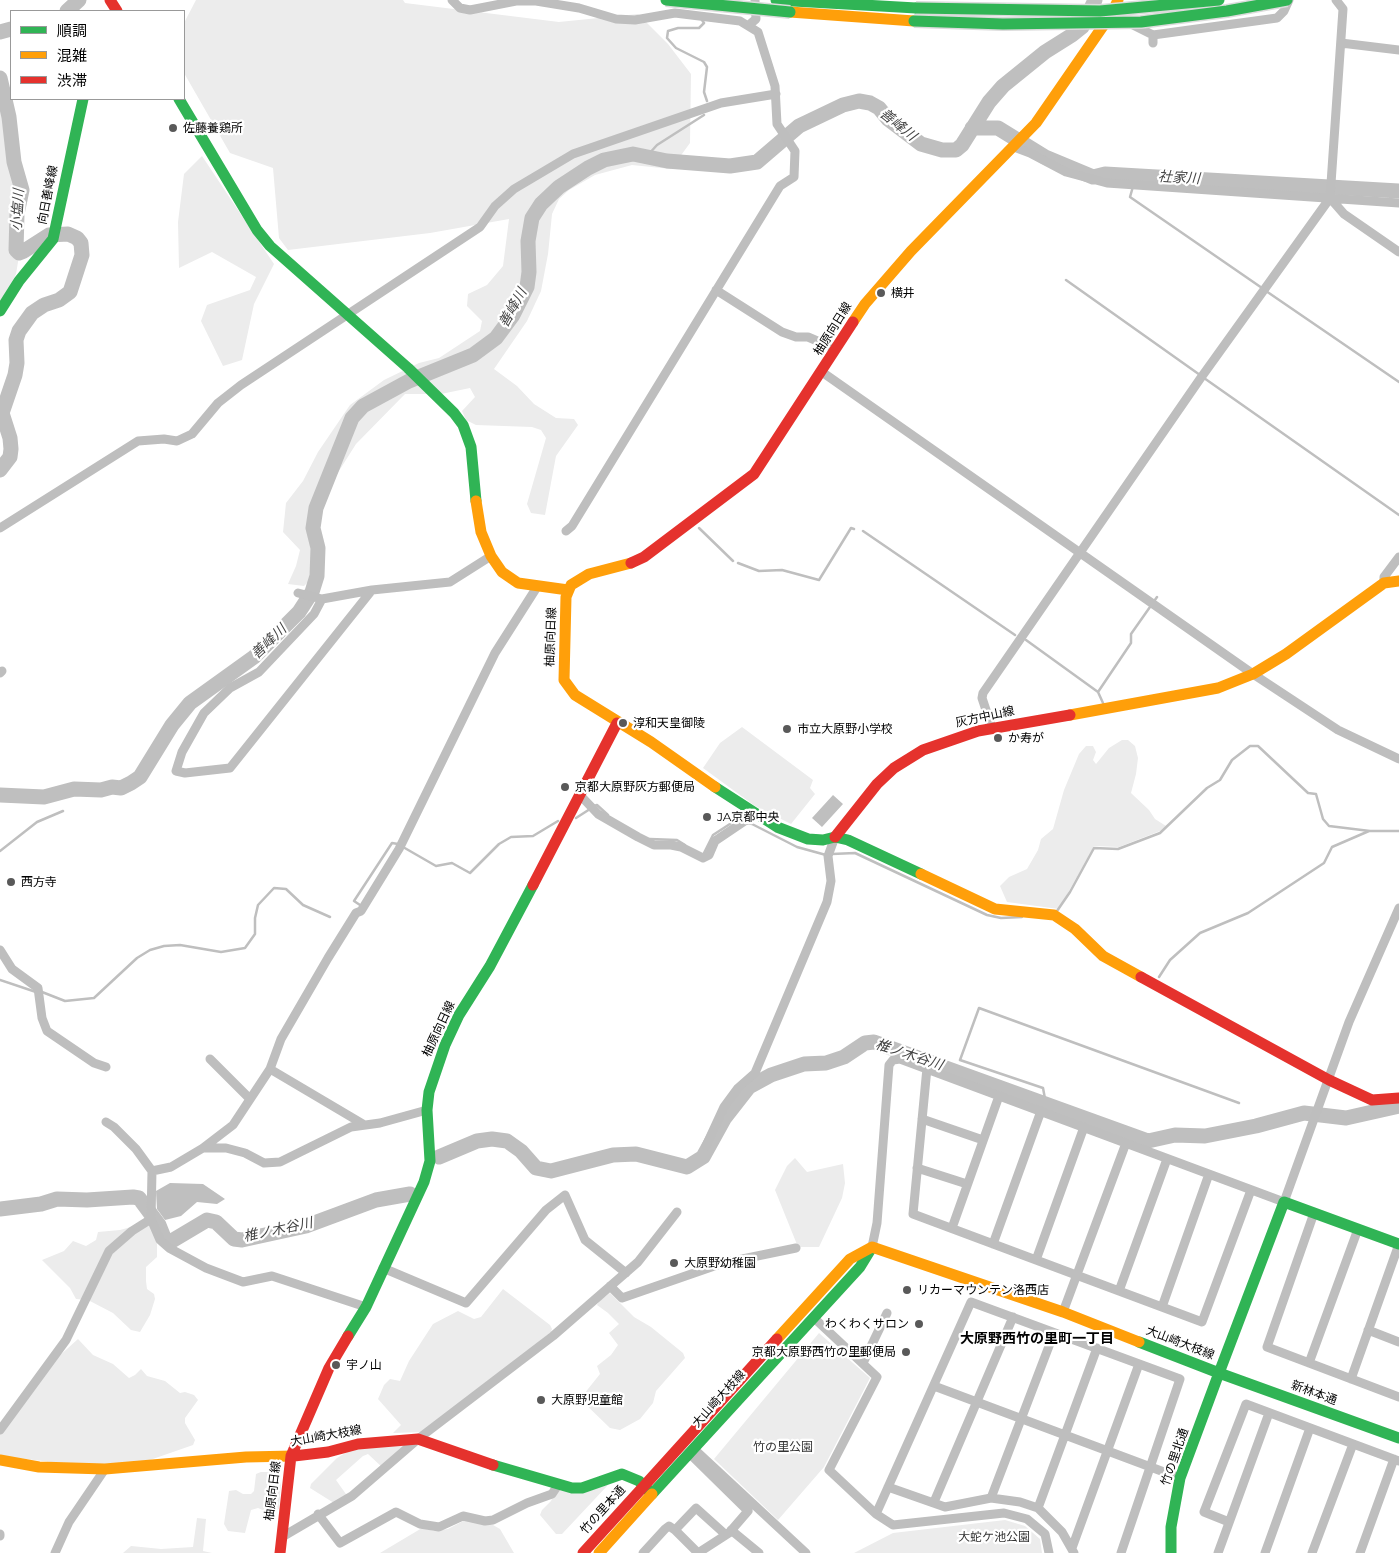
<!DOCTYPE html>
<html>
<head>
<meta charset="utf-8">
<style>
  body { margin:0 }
  #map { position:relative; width:1399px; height:1553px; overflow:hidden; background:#fff; font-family:Montserrat,"Noto Sans JP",sans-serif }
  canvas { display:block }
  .legend { position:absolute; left:10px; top:10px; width:175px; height:90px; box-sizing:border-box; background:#fff; border:1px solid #999; margin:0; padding:6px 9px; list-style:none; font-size:15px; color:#000 }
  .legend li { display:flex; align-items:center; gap:10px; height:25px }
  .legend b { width:25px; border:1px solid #999 }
</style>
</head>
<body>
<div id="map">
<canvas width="1399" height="1553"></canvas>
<ul class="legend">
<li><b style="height:6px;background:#30b455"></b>順調</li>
<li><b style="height:6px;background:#ff9f0a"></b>混雑</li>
<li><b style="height:6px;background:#e5322d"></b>渋滞</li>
</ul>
</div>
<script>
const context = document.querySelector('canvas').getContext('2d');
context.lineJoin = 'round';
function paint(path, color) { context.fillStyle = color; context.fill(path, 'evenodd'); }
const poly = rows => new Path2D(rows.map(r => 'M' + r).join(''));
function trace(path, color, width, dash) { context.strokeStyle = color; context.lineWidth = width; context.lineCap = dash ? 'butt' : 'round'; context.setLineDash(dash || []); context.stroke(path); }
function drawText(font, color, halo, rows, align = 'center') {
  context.font = font + ' Montserrat,"Noto Sans JP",sans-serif'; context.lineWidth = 4.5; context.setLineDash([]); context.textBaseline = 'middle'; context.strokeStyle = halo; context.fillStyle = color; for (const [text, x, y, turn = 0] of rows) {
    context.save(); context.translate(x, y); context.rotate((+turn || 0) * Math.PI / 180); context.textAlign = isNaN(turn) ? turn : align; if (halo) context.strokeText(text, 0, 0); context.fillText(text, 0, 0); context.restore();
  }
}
paint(poly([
  [196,0,403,0,405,3,559,22,638,14,668,44,691,74,690,143,671,169,632,165,595,175,569,190,559,199,552,214,548,254,541,291,527,321,494,369,517,386,534,404,556,418,574,419,578,425,556,456,545,515,531,513,527,504,546,438,541,430,532,427,476,425,466,420,462,411,475,397,470,388,441,394,405,394,356,444,332,482,314,502,311,543,313,577,304,586,288,584,296,566,300,550,283,532,286,503,303,481,318,452,350,405,384,380,419,363,439,358,480,331,482,321,467,306,468,294,487,285,503,266,509,219,430,233,288,250,279,238,273,168,230,153,184,73,184,23],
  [0,101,17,184,21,244,16,274,0,306],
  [202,156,274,264,254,304,242,360,223,366,201,321,207,305,250,290,256,277,212,252,179,268,178,222,184,174],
  [742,727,813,780,810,788,815,794,791,824,755,806,703,768,720,743],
  [1122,740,1128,740,1135,746,1138,758,1136,774,1131,793,1149,810,1155,819,1166,826,1160,831,1119,847,1094,846,1059,909,1007,902,1000,886,1009,877,1027,869,1038,850,1041,839,1053,829,1064,790,1079,754,1086,746,1093,746,1096,752,1093,760,1096,764,1109,748],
  [795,1158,807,1172,843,1164,845,1183,842,1198,819,1247,798,1247,775,1190,787,1166],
  [149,1222,157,1242,157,1257,146,1267,146,1281,147,1289,154,1294,155,1299,150,1315,140,1332,131,1330,113,1313,88,1300,76,1299,70,1288,42,1260,64,1251,73,1241,86,1246,96,1240,98,1232,120,1230],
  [503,1289,550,1325,552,1329,551,1332,425,1432,393,1433,401,1425,378,1399,384,1385,390,1379,400,1381,409,1361,433,1324,458,1311,474,1319,481,1317],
  [610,1293,634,1317,651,1327,683,1353,685,1358,656,1391,653,1403,640,1419,620,1430,610,1428,580,1399,600,1374,597,1366,611,1355,618,1345,609,1333,619,1324,608,1313,597,1305,599,1301],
  [819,1333,870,1378,824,1467,778,1520,714,1459],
  [78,1339,93,1355,113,1364,129,1378,135,1375,141,1369,147,1376,165,1381,180,1393,185,1392,194,1395,198,1400,185,1418,185,1423,195,1440,193,1445,150,1460,94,1467,0,1456,0,1431,57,1358],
  [412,1440,383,1468,368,1454,363,1456,336,1480,348,1497,334,1503,310,1488,311,1484,337,1458,352,1449],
  [261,1472,270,1472,281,1483,279,1509,268,1512,258,1508,251,1510,245,1533,228,1531,224,1524,229,1491,236,1490,243,1494,251,1494,254,1491,256,1474],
  [608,1485,562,1534,556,1534,540,1515,542,1510,551,1501,557,1488],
  [197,1518,206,1519,203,1551,212,1553,123,1553,131,1546,161,1549,193,1547],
  [467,1519,493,1525,500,1529,514,1553,380,1553,422,1528,434,1531,448,1529],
  [1005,1520,1025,1526,1040,1539,1042,1553,854,1553,893,1533]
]), '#ececec');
paint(poly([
  [833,795,843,804,822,827,812,818],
  [170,1183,203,1184,225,1199,217,1204,197,1202,181,1216,165,1220,157,1209,156,1191]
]), '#bfbfbf');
trace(poly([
  [702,20,704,23,699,28,678,28,668,31,667,38,676,48,704,62,707,67,704,92,707,101],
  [647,156,657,145,704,115],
  [1136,176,1130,197,1262,288],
  [1066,280,1200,375],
  [1266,291,1399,382],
  [1204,378,1399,515],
  [699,528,733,561],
  [863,531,1015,635],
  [738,563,759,571,782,570,819,580,851,528,854,529],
  [1026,640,1098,692,1103,703],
  [1098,692,1131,643,1131,634,1157,597],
  [594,806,597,805,608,815],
  [576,818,590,809],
  [746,823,752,824,797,847,826,855],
  [650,839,677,840,685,845],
  [403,847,436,866,452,863,470,873,499,844,511,837,533,836,558,821],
  [0,851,37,822,63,811],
  [704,853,713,835,736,820,740,820],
  [832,854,855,853,987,915,1001,918,1022,917],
  [360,905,354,901,392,843,398,844],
  [1057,911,1070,892,1094,848,1118,849,1160,833,1207,788,1220,780,1232,760,1250,746,1258,746,1308,793,1316,794,1323,819,1329,826,1370,831,1399,831],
  [1159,977,1170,960,1200,933,1248,913,1324,863,1332,847,1369,831],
  [0,980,36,992],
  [42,992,65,1001,94,998,137,958,150,950,164,946,180,945,221,952,245,948,255,934,255,918,258,905,274,888,286,889,303,905,330,917],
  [1046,1104,1043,1088,960,1060,979,1008,1239,1103]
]), '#bfbfbf', 2.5);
trace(poly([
  [67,11,79,0],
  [0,32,11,29],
  [0,78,9,117,14,162,22,190,17,214,16,250,19,253,24,251,49,235,68,234,77,238,81,243,82,255,70,292,59,300,44,305,32,313,19,331,16,340,17,363,15,375,2,413,10,438,11,449,10,457,0,470],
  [972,128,998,128,1045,157,1093,177,1105,174,1399,191],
  [0,795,44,797,74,789,101,790,112,787,121,788,131,783,140,777,172,725,190,703,254,657,299,612,312,592,317,576,318,548,313,528,316,508,352,418,363,406,409,381,473,355,496,338,513,315,527,287,529,272,528,241,532,218,541,204,559,187,588,168,604,160,633,154,667,161,730,166,757,162,799,126,843,105,859,101,870,103,879,108,888,119,921,144,942,150,956,150,962,145,989,102,1003,86,1045,52,1072,35,1082,27,1095,0],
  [439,1157,477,1141,492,1139,507,1141,521,1151,536,1168,551,1171,613,1155,636,1154,687,1167,703,1157,724,1119,749,1087,771,1075,804,1064,826,1063,844,1057,865,1043,874,1042,1148,1141,1175,1135,1205,1136,1256,1126,1304,1113,1346,1118,1399,1106],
  [0,1209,41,1204,57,1199,87,1200,133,1197,139,1198,159,1225,165,1240,170,1242,207,1220,216,1222,234,1239,242,1240,306,1226,376,1200,410,1194]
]), '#bfbfbf', 15);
trace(poly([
  [452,0,460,8,470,10,516,1,536,1,579,8,616,19,635,20,675,13,740,21,758,32,775,86,777,124,795,151,794,177,780,186,572,526,566,531],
  [1131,24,1153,35,1153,43],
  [749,25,756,19,755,0],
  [1153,35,1277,18,1284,11,1289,0],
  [1341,43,1399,50],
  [1014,147,1030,153,1066,172,1107,183,1399,203],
  [1330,198,1344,214,1399,252],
  [716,290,782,332,796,337,808,337,836,349],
  [822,372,1253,674,1338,730,1399,759],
  [0,528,138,441,164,439,177,441,192,434,218,403,241,385,480,227,495,206,514,189,573,154,721,103,776,94],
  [1384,583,1384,577,1399,557],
  [298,593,322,599,372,590,450,582,491,556],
  [322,599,314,614,259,672,230,688,204,713,182,752,176,771,185,773,230,768,372,590],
  [0,673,2,671],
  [992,728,982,698,983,693,1200,379,1330,198,1343,9,1336,0],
  [579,794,598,814,638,837,654,845,671,845,681,847,703,858,709,855,715,841,755,814],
  [0,950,12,969,38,988,42,1018,47,1031,94,1063,106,1067],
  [210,1059,250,1099],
  [927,1068,913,1214,1202,1322,1251,1190],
  [270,1069,363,1124],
  [922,1119,983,1140],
  [106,1122,114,1127,136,1149,152,1171,151,1219,160,1240,169,1248,206,1268,243,1282,272,1276,366,1307],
  [706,1146,724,1107,738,1088,755,1073,827,902,831,881,828,856,835,837],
  [203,1148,226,1148,245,1153,264,1163,280,1162,351,1127,380,1123,427,1110],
  [917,1168,967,1184],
  [152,1171,171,1167,203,1148,233,1125,270,1069,281,1039,328,958,356,913,361,911,399,849,495,653,537,587],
  [1314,1213,1267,1347,1399,1397],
  [952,1228,999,1096],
  [993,1244,1041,1111],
  [872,1247,877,1223,889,1065,893,1060,900,1059,1284,1202,1349,1022,1399,908],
  [1036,1260,1084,1127],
  [383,1268,466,1303,546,1210,565,1195,585,1240,626,1273],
  [610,1286,622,1298,723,1263,796,1248],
  [1119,1291,1167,1159],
  [1162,1307,1209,1174],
  [1063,1312,1126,1143],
  [813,1317,877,1377,829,1470,876,1514,893,1525,1004,1513,1027,1519,1045,1534,1049,1553],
  [1368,1330,1399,1342],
  [863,1363,887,1313],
  [1309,1363,1358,1229],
  [1351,1379,1399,1244],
  [934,1386,1180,1478],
  [0,1430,66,1340,109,1251,132,1231,151,1219],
  [693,1448,806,1553],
  [689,1453,748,1511,729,1533,698,1553],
  [888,1487,945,1507,991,1498,1020,1502,1038,1508,1062,1532,1074,1553],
  [991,1498,1054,1333],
  [934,1502,1013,1317],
  [1038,1508,1097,1348],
  [318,1514,340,1543,396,1512,420,1524,439,1527,463,1516,485,1521,493,1520,527,1503,552,1494,558,1485],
  [876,1514,971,1302,1180,1379,1121,1553],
  [1229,1522,1204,1512,1246,1404,1399,1461],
  [731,1530,759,1553],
  [0,1534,0,1536],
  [282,1537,352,1496,418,1439,553,1336,638,1262,677,1212],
  [1072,1548,1139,1364],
  [55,1553,69,1522,105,1469],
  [643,1553,665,1529,669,1526,675,1530],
  [698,1553,675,1530,696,1508,726,1535],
  [1218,1553,1269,1413],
  [1265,1553,1310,1428],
  [1312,1553,1353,1444],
  [1360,1553,1394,1459]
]), '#bebebe', 9);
trace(poly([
  [776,0,916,8],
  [179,99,257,230,270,246,408,368,454,413,463,425,471,447,476,501],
  [0,311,19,281,53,239,83,99],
  [715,787,777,827,808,839,823,840,835,837,848,840,921,874],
  [348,1336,366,1307,424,1182,430,1161,427,1110,429,1092,445,1045,459,1015,490,966,533,885],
  [1139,1342,1219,1373,1284,1202,1399,1244],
  [493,1465,572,1488,582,1488,622,1474,639,1481,652,1494,860,1267,871,1249],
  [1171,1553,1171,1527,1180,1478,1219,1373,1399,1438]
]), '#30b455', 11);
trace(poly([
  [790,12,914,21],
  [853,322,865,304,911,251,1036,123,1112,13,1118,0],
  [476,501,481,532,491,556,502,572,518,583,568,590],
  [631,563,589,574,571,585,566,597,564,680,575,695,651,742,715,787],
  [1070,715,1218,688,1253,674,1286,654,1384,583,1399,581],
  [921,874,995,909,1054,915,1075,929,1103,956,1141,977],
  [777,1339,850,1259,872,1247,1063,1312,1139,1342],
  [0,1460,39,1467,105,1469,246,1457,294,1456],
  [599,1553,652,1494]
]), '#ff9f0a', 11);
trace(poly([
  [110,0,117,11],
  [631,563,644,557,754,474,853,322],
  [835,837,877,784,894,768,923,750,978,731,1070,715],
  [533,885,617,723],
  [1141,977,1329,1080,1372,1100,1399,1098],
  [294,1456,328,1452,358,1444,418,1439,493,1465],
  [644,1486,777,1339],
  [280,1553,291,1456,329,1368,348,1336],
  [583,1553,644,1486]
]), '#e5322d', 11);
const fastBridge = poly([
  [666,0,790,12],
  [916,8,1100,11,1219,0],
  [914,21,1003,24,1141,22,1227,11,1287,0]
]);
trace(fastBridge, '#dbdbdb', 14, []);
trace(fastBridge, '#30b455', 11);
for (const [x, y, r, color] of [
  [173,128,5,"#595959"],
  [881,293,5,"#595959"],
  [623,723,5,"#595959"],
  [787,729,5,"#595959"],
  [998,738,5,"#595959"],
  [565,787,5,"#595959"],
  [707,817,5,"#595959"],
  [11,882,5,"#595959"],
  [674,1263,5,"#595959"],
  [907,1290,5,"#595959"],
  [919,1324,5,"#595959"],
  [906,1352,5,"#595959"],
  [336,1365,5,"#595959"],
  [541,1400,5,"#595959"]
]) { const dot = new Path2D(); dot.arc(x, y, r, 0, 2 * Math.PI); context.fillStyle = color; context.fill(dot); trace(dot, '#fff', 2); }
drawText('12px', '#000', '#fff', [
  ["佐藤養鶏所",183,128],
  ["横井",891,293],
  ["淳和天皇御陵",633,723],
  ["市立大原野小学校",797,729],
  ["か寿が",1008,738],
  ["京都大原野灰方郵便局",575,787],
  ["JA京都中央",717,817],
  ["西方寺",21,882],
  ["大原野幼稚園",684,1263],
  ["リカーマウンテン洛西店",917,1290],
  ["わくわくサロン",909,1324,"right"],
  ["京都大原野西竹の里郵便局",896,1352,"right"],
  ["宇ノ山",346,1365],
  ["大原野児童館",551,1400]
], 'left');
drawText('12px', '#000', '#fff', [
  ["向日善峰線",48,195,-79],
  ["柚原向日線",833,329,-58],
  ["柚原向日線",551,637,-88],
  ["灰方中山線",985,717,-12],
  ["柚原向日線",439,1029,-65],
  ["大山崎大枝線",1180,1343,21],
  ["新林本通",1314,1393,20],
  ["大山崎大枝線",719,1399,-48],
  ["大山崎大枝線",326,1436,-10],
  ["竹の里北通",1175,1457,-71],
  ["柚原向日線",273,1491,-83],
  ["竹の里本通",603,1510,-48]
]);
drawText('12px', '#333', '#fff', [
  ["竹の里公園",783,1447],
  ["大蛇ケ池公園",994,1537]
]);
drawText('italic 14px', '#444', '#fff', [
  ["善峰川",898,125,39],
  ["社家川",1179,178,3],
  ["小塩川",18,210,-86],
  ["善峰川",513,308,-61],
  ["善峰川",269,642,-44],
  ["椎ノ木谷川",909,1055,18],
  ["椎ノ木谷川",278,1230,-12]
]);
drawText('bold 14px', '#000', '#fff', [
  ["大原野西竹の里町一丁目",1037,1339]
]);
</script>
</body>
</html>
